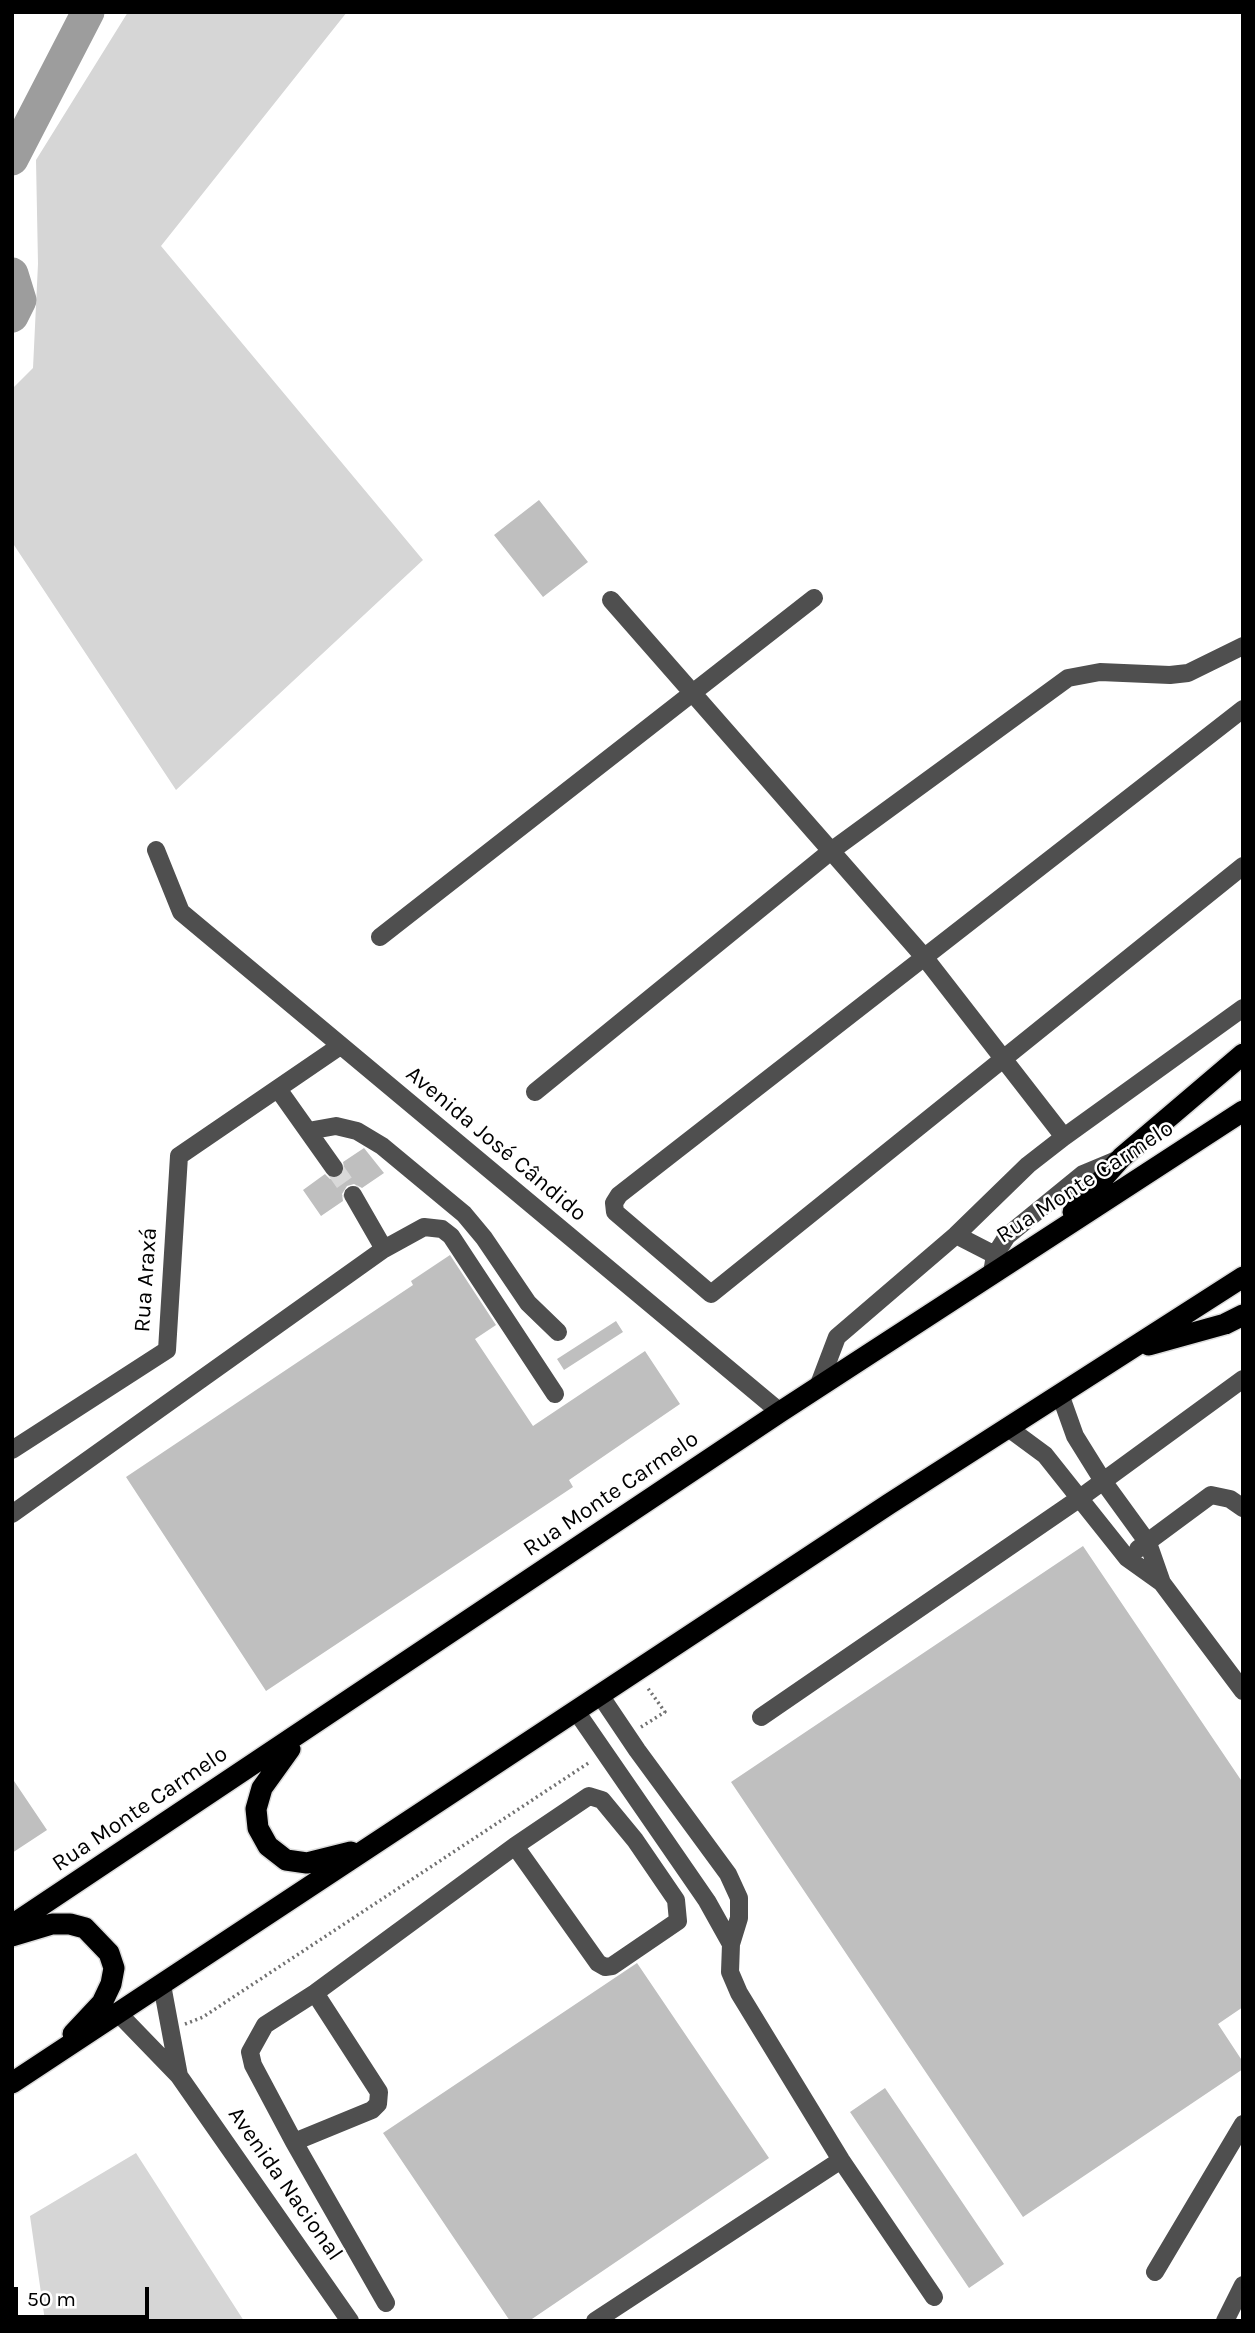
<!DOCTYPE html>
<html>
<head>
<meta charset="utf-8">
<style>
  body { margin:0 }
  #map { position:relative; width:1255px; height:2333px; overflow:hidden; background:#fff; font-family:Karla,sans-serif }
  canvas { display:block }
  .frame { position:absolute; inset:0; border:14px solid #000; pointer-events:none }
  .scale { position:absolute; left:14px; top:2287px; width:135px; height:32px; box-sizing:border-box; border:4px solid #000; border-top:0; padding-left:9px; font-size:21px; line-height:24px; white-space:nowrap; color:#000; -webkit-text-stroke:5px #fff; paint-order:stroke }
</style>
</head>
<body>
<div id="map">
<canvas width="1255" height="2333"></canvas>
<div class="frame"></div>
<div class="scale">50 m</div>
</div>
<script>
const context = document.querySelector('canvas').getContext('2d');
context.lineJoin = 'round';
function paint(path, color) { context.fillStyle = color; context.fill(path, 'evenodd'); }
const poly = rows => new Path2D(rows.map(r => 'M' + r).join(''));
function trace(path, color, width, dash) { context.strokeStyle = color; context.lineWidth = width; context.lineCap = dash ? 'butt' : 'round'; context.setLineDash(dash || []); context.stroke(path); }
function drawText(font, color, halo, rows, align = 'center') {
  context.font = font + ' Karla,sans-serif'; context.lineWidth = 5; context.setLineDash([]); context.textBaseline = 'middle'; context.strokeStyle = halo; context.fillStyle = color; for (const [text, x, y, turn = 0] of rows) {
    context.save(); context.translate(x, y); context.rotate((+turn || 0) * Math.PI / 180); context.textAlign = isNaN(turn) ? turn : align; if (halo) context.strokeText(text, 0, 0); context.fillText(text, 0, 0); context.restore();
  }
}
paint(poly([
  [128,12,347,12,161,246,423,560,176,790,12,542,12,389,33,368,38,264,36,160],
  [136,2153,244,2321,45,2321,30,2216]
]), '#d6d6d6');
trace(poly([
  [12,159,88,12],
  [12,274,20,300,12,316]
]), '#9d9d9d', 33);
paint(poly([
  [539,500,588,562,543,597,494,535],
  [364,1148,384,1173,362,1188,354,1184,347,1186,342,1194,343,1201,321,1216,303,1190,325,1174,330,1179,340,1178,345,1172,343,1162],
  [450,1255,496,1325,475,1339,533,1426,645,1351,680,1404,569,1480,573,1487,266,1691,126,1477,413,1285,411,1281],
  [616,1321,623,1332,564,1370,557,1359],
  [1083,1546,1243,1783,1243,2007,1218,2024,1243,2062,1243,2069,1023,2217,731,1782],
  [12,1778,47,1830,12,1853],
  [637,1963,769,2158,529,2321,510,2321,383,2133],
  [885,2088,1004,2264,969,2288,850,2112]
]), '#bfbfbf');
trace(poly([
  [334,1168,353,1195]
]), '#d9d9d9', 18, [18, 9]);
const highway = poly([
  [1073,1212,1122,1157,1243,1054],
  [1149,1345,1225,1324,1243,1315],
  [290,1749,262,1788,256,1809,258,1828,268,1846,286,1860,307,1863,351,1852],
  [12,1925,780,1412,1243,1111],
  [12,1936,52,1924,70,1924,85,1928,109,1953,114,1968,111,1984,102,2003,73,2034],
  [12,2083,889,1504,1243,1277]
]);
trace(highway, '#dbdbdb', 24);
trace(poly([
  [641,1727,665,1712,647,1687],
  [185,2024,203,2017,590,1762]
]), '#717171', 3.5, [2, 3.5]);
trace(poly([
  [611,600,925,958,1064,1137,1028,1165,956,1235,837,1337,818,1387],
  [1243,709,619,1195,614,1203,615,1212,711,1294,1243,866],
  [156,850,181,912,780,1412],
  [380,937,814,598],
  [278,1089,334,1168],
  [535,1092,831,851,1068,678,1100,672,1170,675,1188,673,1243,646],
  [308,1131,336,1126,357,1131,382,1146,464,1214,484,1238,528,1303,558,1332],
  [1064,1137,1243,1008],
  [956,1235,995,1255],
  [384,1249,424,1227,442,1229,451,1236,555,1394],
  [992,1273,995,1255,1007,1236,1083,1174,1119,1159],
  [1060,1394,1075,1436,1103,1481,1148,1543,1162,1583,1243,1691],
  [1007,1427,1045,1455,1127,1558,1162,1583],
  [12,1450,167,1350,179,1156,340,1046],
  [12,1514,384,1249,353,1195],
  [1138,1549,1211,1495,1230,1499,1243,1508],
  [600,1695,637,1750,728,1874,739,1898,739,1918,731,1944,730,1972,739,1993,841,2160,934,2297],
  [576,1711,707,1901,731,1944],
  [761,1717,1080,1498,1243,1379],
  [162,1985,179,2076],
  [119,2014,179,2076,350,2321],
  [294,2142,372,2110,378,2104,379,2092,315,1993],
  [1155,2272,1243,2124],
  [386,2303,294,2142,253,2065,250,2052,265,2025,315,1993,515,1846,589,1796,602,1800,635,1840,676,1900,678,1921,612,1966,605,1967,598,1963,515,1846],
  [595,2321,841,2160],
  [1225,2321,1243,2285]
]), '#4f4f4f', 18);
trace(highway, '#000', 21);
drawText('23px', '#000', '#fff', [
  ["Avenida José Cândido",496,1144,40],
  ["Rua Monte Carmelo",1085,1182,-33],
  ["Rua Araxá",146,1280,-86],
  ["Rua Monte Carmelo",611,1494,-34],
  ["Rua Monte Carmelo",140,1809,-34],
  ["Avenida Nacional",285,2184,55]
]);
</script>
</body>
</html>
